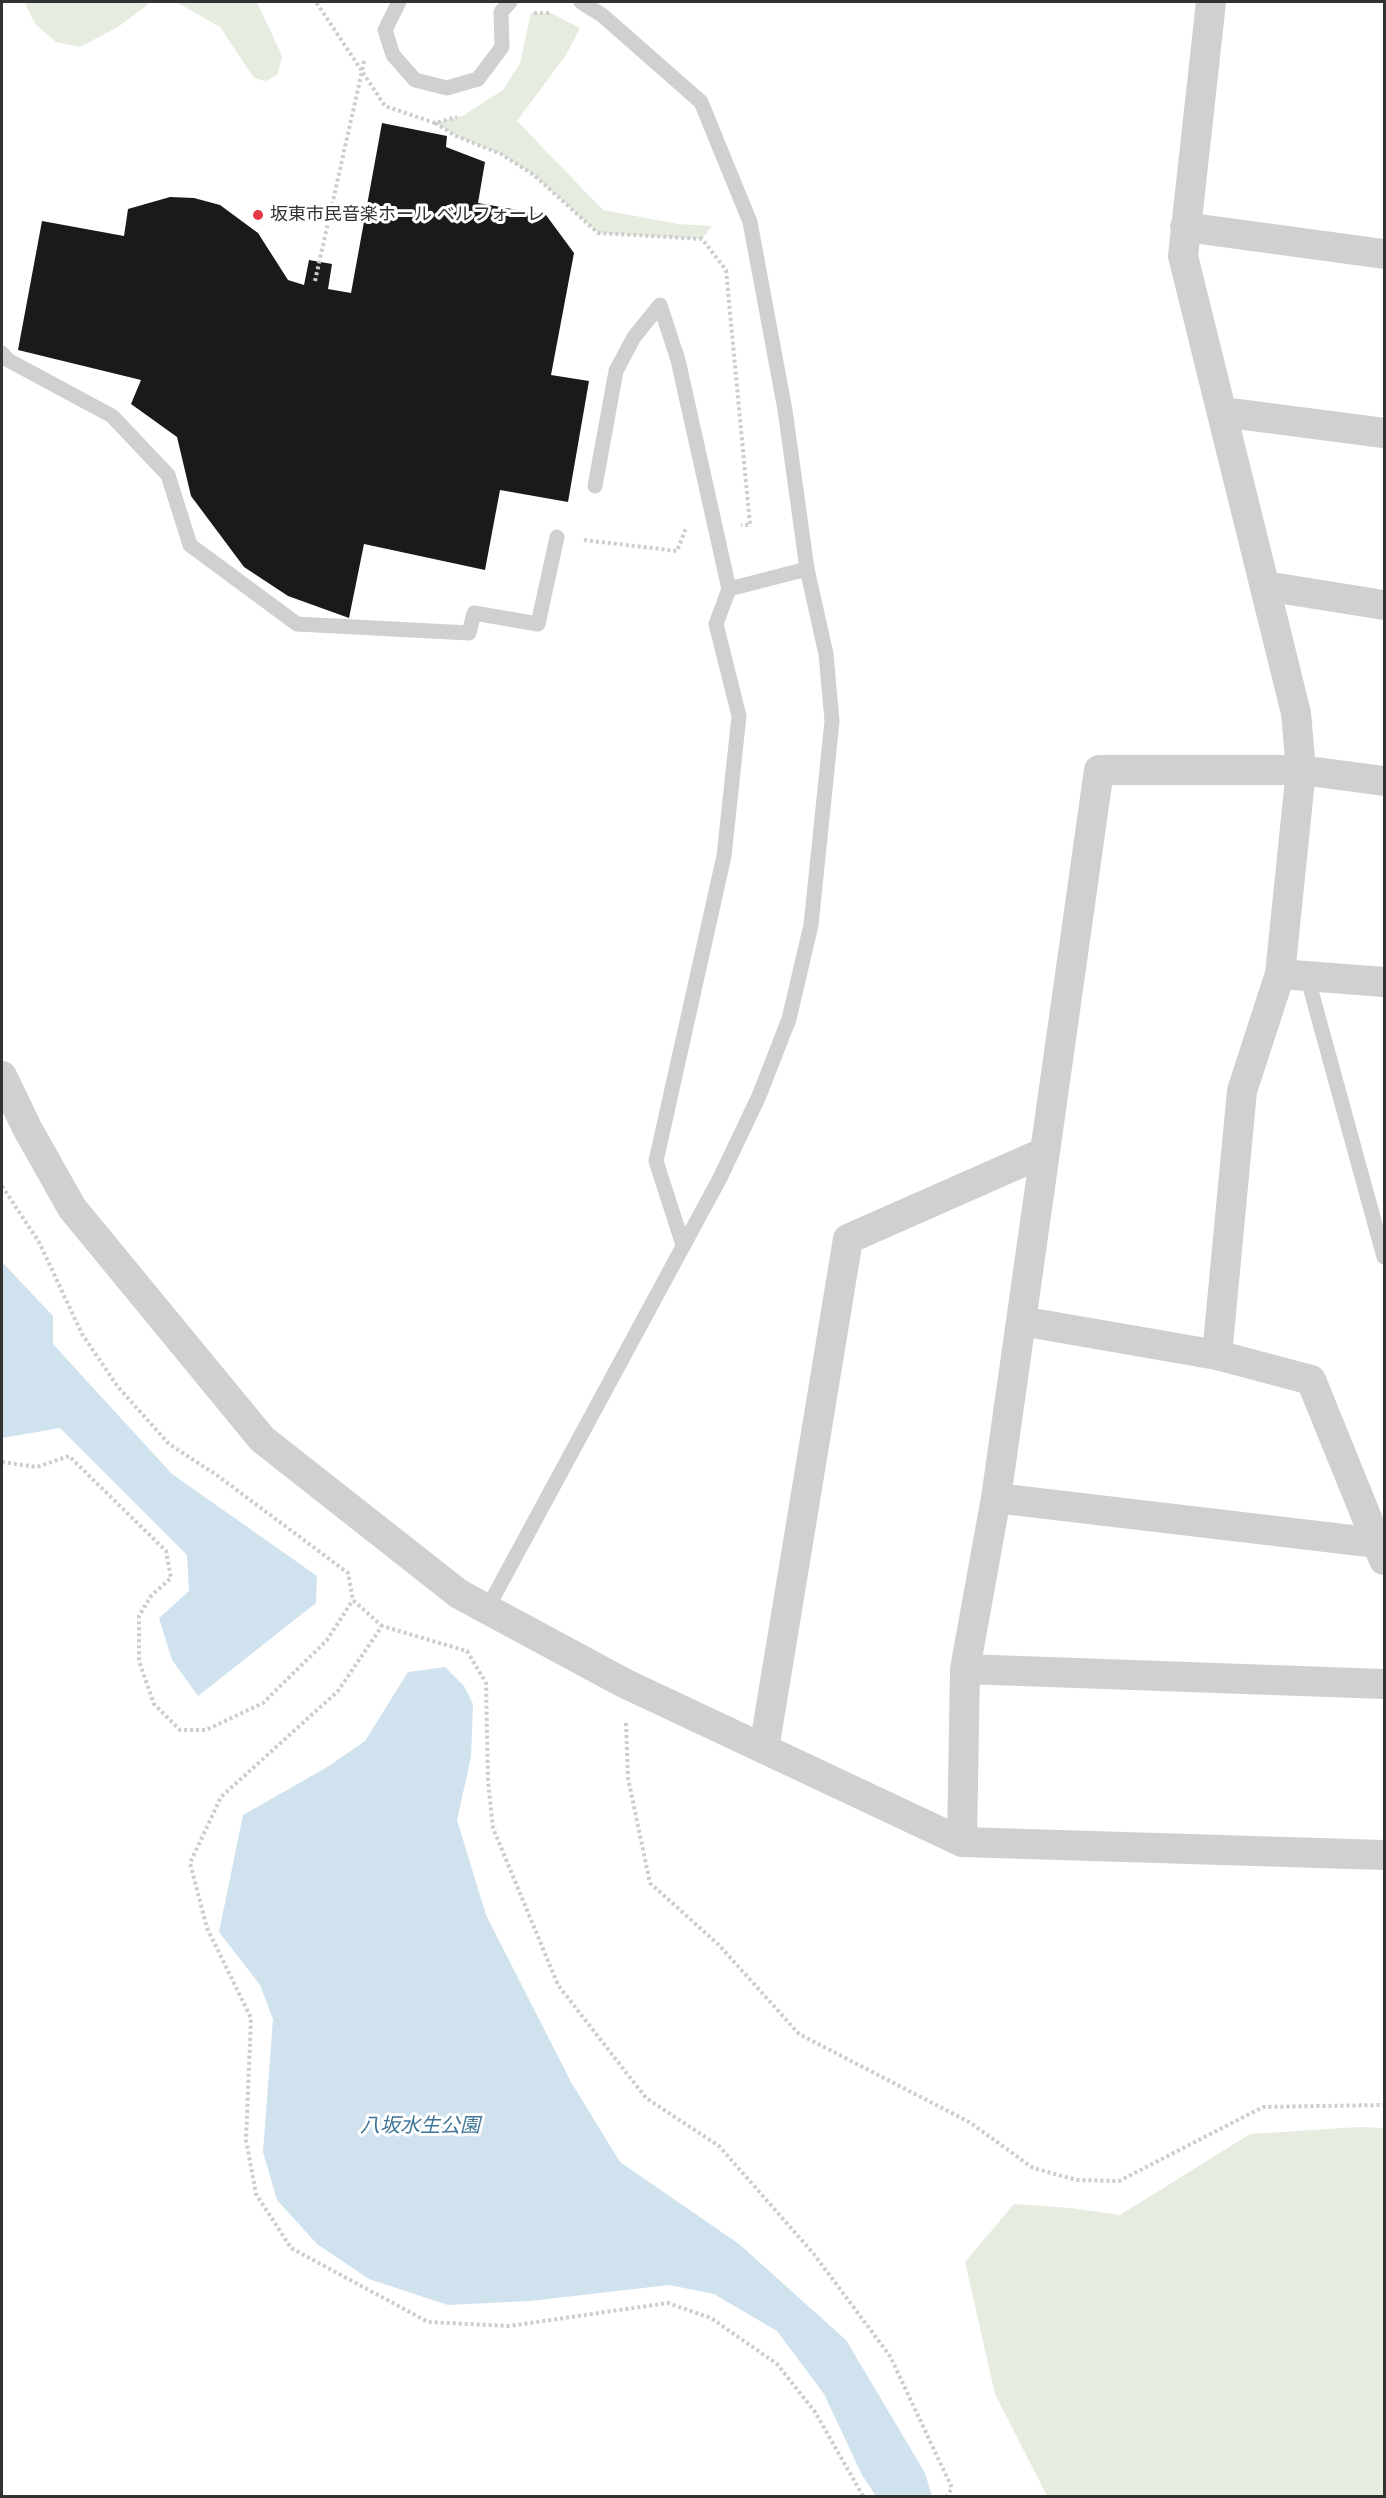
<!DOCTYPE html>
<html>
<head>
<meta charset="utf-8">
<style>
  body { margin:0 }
  #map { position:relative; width:1386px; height:2498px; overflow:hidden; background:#fff; font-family:"Fira Sans",sans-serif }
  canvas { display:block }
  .frame { position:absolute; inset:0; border:3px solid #333; pointer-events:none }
</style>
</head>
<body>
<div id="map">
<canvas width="1386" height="2498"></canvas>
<div class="frame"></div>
</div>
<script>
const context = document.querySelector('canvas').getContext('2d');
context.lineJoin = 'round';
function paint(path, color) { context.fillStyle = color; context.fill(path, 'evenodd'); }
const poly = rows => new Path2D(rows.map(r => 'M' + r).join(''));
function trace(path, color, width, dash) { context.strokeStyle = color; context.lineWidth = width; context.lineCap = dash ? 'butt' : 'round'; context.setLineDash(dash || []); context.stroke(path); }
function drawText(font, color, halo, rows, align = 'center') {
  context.font = font + ' "Fira Sans","Noto Sans JP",sans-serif'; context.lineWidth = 6; context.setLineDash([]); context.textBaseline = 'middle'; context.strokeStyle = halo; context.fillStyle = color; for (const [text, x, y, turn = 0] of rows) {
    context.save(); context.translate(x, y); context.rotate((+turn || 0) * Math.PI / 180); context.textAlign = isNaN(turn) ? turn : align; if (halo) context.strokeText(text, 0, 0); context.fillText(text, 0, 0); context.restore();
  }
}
paint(poly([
  [24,2,151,2,118,27,80,47,56,42,36,25],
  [176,2,257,2,282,56,278,74,266,81,254,78,220,27],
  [531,13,551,13,580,28,566,55,517,121,603,210,678,224,712,226,702,239,598,233,534,175,501,154,456,136,435,123,464,115,503,90,520,63],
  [1359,2127,1384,2128,1384,2496,1047,2496,995,2394,965,2262,1014,2204,1071,2208,1120,2215,1250,2134]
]), '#e6ecdf');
paint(poly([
  [2,1262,53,1316,53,1344,172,1474,317,1576,316,1603,198,1696,172,1660,159,1618,189,1591,187,1555,60,1428,2,1438],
  [445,1667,464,1686,473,1704,471,1757,457,1820,486,1915,571,2082,620,2162,739,2244,846,2340,925,2473,932,2496,876,2496,862,2475,824,2394,777,2331,714,2294,669,2285,530,2301,448,2305,369,2279,317,2244,277,2200,263,2152,273,2019,260,1985,219,1932,243,1815,329,1766,365,1741,408,1672]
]), '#cfe2ee');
paint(poly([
  [382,123,447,136,446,147,485,162,478,203,546,215,574,253,551,375,589,381,568,502,500,490,485,570,364,544,349,618,288,596,244,567,191,496,177,437,131,404,141,380,18,350,42,221,124,236,128,209,170,197,194,198,220,205,258,233,288,280,304,285,309,260,332,264,328,289,351,293]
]), '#1a1a1a');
trace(poly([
  [534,13,551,13],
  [364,61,362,71,385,106,435,123,457,117],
  [435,123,456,136,501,154,534,175,598,233,702,239,726,270,750,525,741,525],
  [315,281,362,71,316,2],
  [584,540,677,551,686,528],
  [2,1186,39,1242,82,1334,118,1387,169,1444,218,1476,348,1573,353,1600,382,1626],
  [2,1462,37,1467,69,1456,166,1551,171,1578,151,1596,139,1616,139,1661,154,1704,180,1730,206,1730,263,1703,327,1640,353,1600],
  [626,1723,628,1778,650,1883,719,1945,799,2034,969,2122,1033,2168,1077,2180,1119,2181,1263,2107,1384,2105],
  [863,2496,815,2412,777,2364,711,2318,668,2303,509,2326,428,2322,291,2248,256,2194,246,2140,251,2018,207,1928,190,1863,221,1797,338,1691,382,1626,467,1651,486,1683,488,1781,493,1828,558,1985,646,2098,719,2146,813,2253,890,2356,952,2488,947,2496]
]), '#cdcdcd', 4, [3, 3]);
trace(poly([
  [399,2,385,30,393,55,415,80,447,88,478,79,502,47,501,12,510,2],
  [2,353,8,360,112,416,168,475,190,545,297,624,469,633,474,613,538,624,557,537],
  [595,486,616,371,634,337,660,305,678,360,729,589],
  [1307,976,1384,1257],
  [683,1245,656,1161,724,856,739,716,716,624,729,589,807,569],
  [487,1609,720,1178,759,1096,789,1019,811,925,832,721,826,654,807,569,785,410,750,222,701,102,602,15,581,2]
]), '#d0d0d0', 15);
trace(poly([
  [1211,2,1183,256,1296,713,1301,770,1280,974,1242,1091,1217,1355],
  [1185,227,1384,254],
  [1222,412,1384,433],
  [1265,586,1384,605],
  [1280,974,1384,982],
  [2,1076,27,1128,72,1208,262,1439,459,1594,624,1683,962,1842,1384,1855],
  [1021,1321,1217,1355,1311,1380,1384,1560],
  [996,1498,1377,1543],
  [965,1669,1384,1684],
  [764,1749,848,1239,1045,1152],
  [962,1842,965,1669,996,1498,1099,770,1301,770,1384,781]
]), '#d0d0d0', 30);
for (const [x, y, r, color] of [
  [258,215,6,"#e63946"]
]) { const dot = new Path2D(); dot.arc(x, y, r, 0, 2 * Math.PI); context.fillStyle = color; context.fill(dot); trace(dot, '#fff', 2); }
drawText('18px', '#333', '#fff', [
  ["坂東市民音楽ホール ベルフォーレ",270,215]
], 'left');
drawText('italic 20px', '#3f7597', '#fff', [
  ["八坂水生公園",420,2126]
]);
</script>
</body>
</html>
